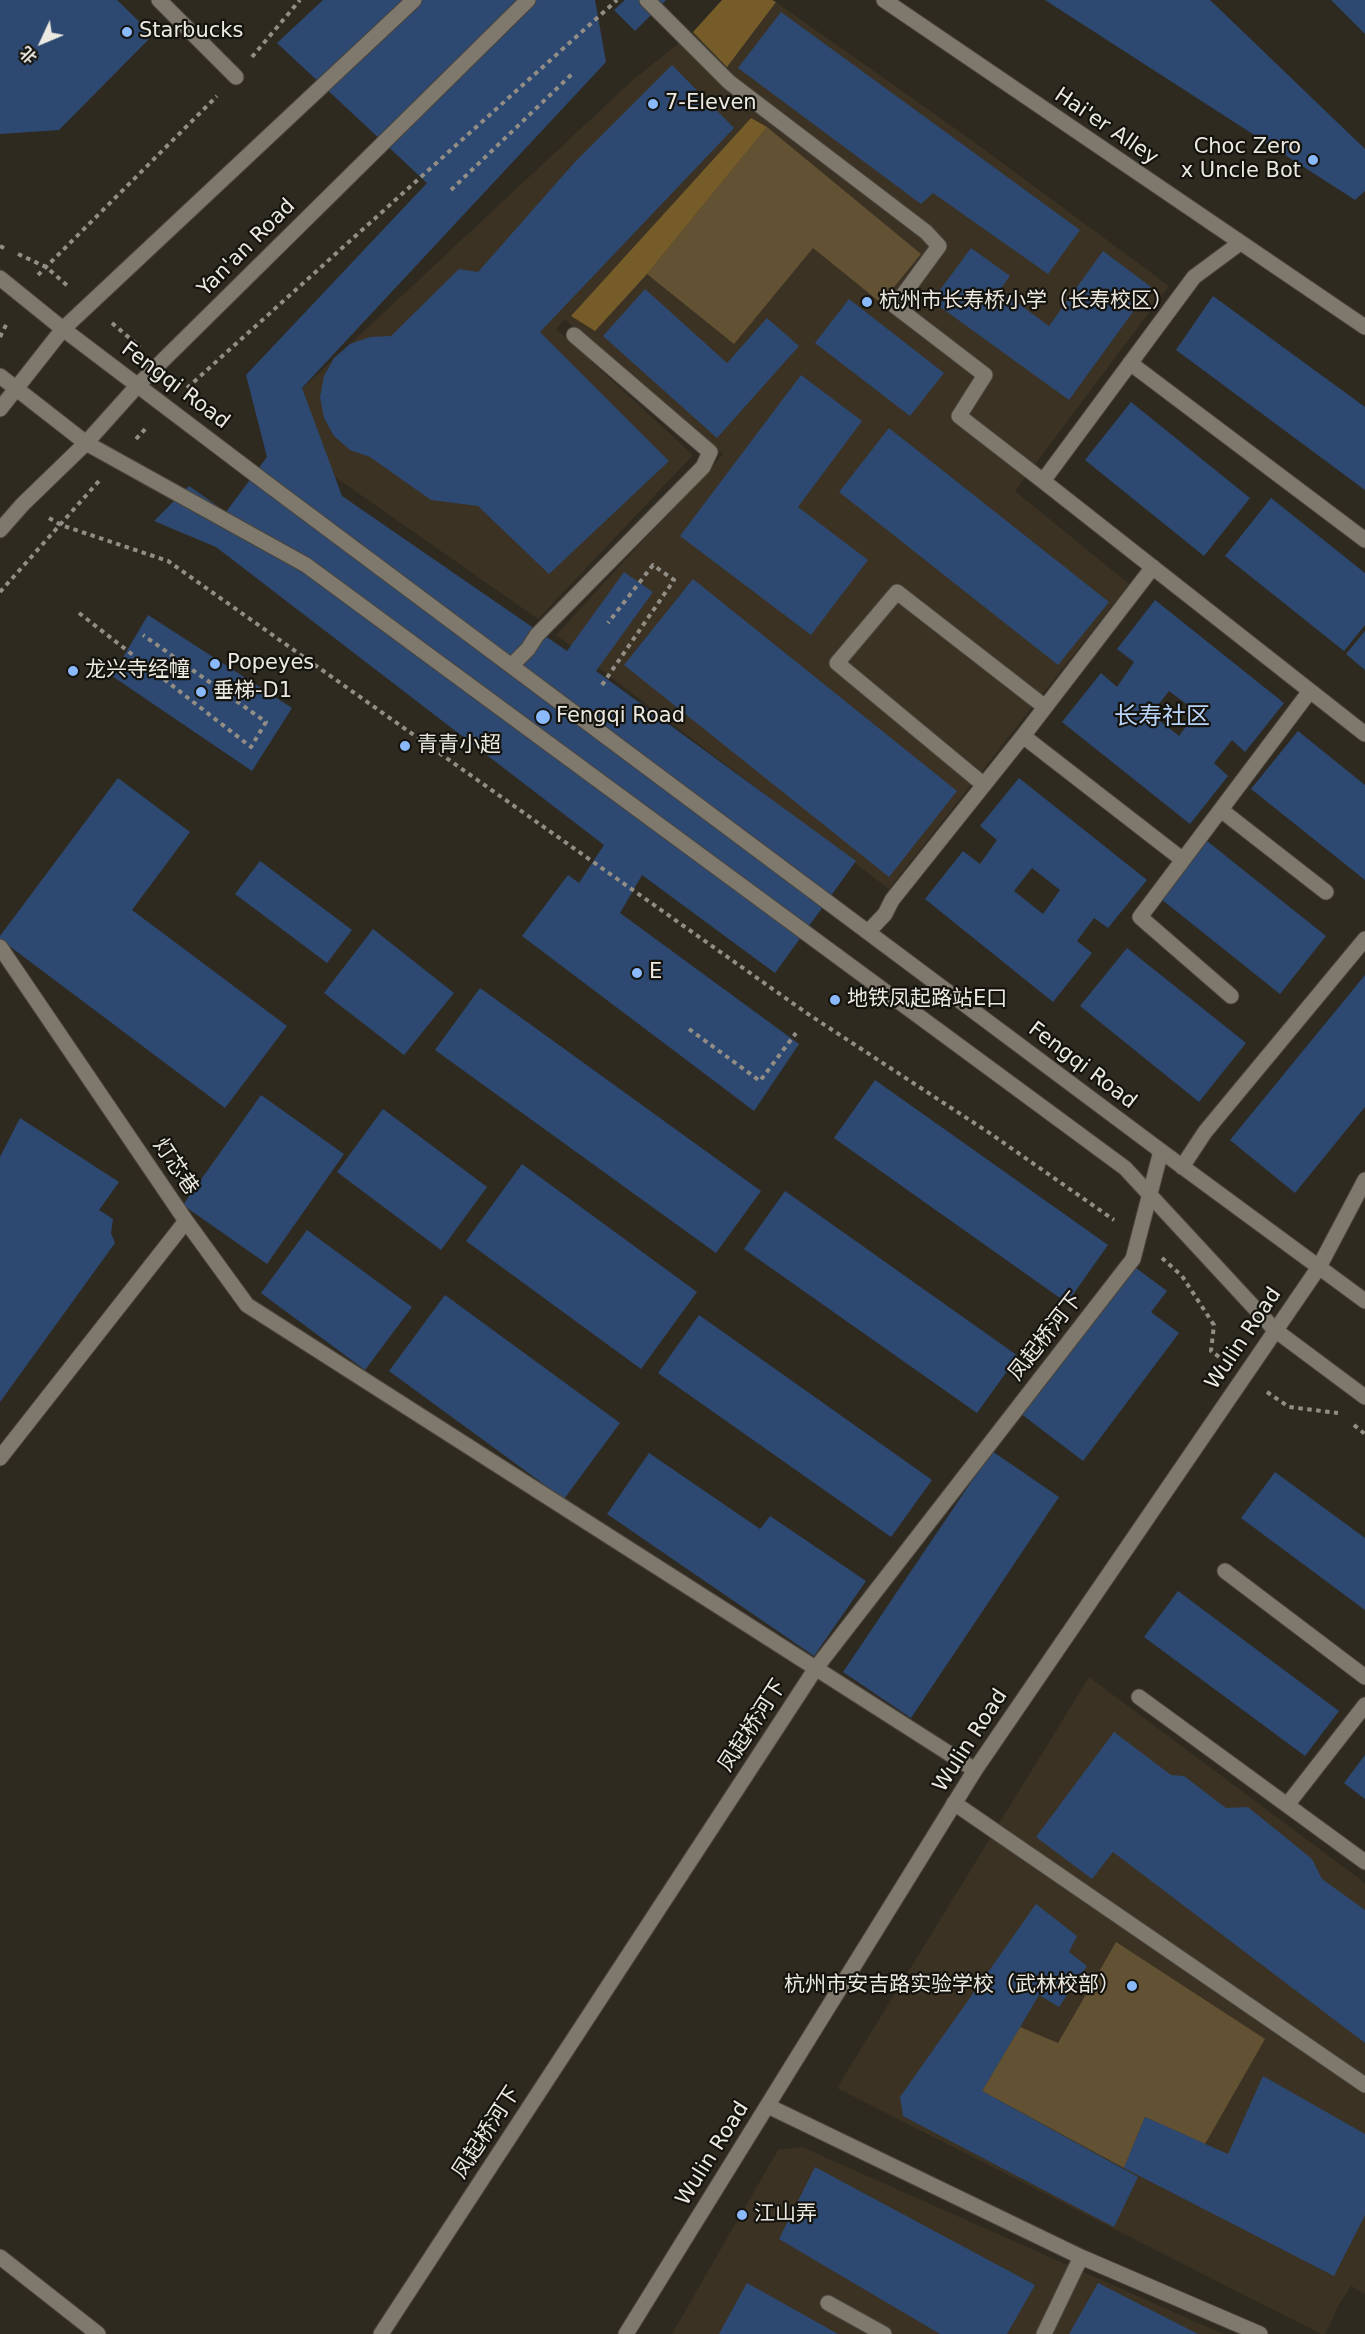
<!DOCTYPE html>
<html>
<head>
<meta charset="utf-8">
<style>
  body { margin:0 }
  #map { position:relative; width:1365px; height:2334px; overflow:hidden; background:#2f2a20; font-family:"DejaVu Sans","Noto Sans SC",sans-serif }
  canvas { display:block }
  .north { position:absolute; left:12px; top:12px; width:60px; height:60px; -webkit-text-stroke:4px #15130e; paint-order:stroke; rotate:226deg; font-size:16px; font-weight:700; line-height:24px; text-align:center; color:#ece8e2 }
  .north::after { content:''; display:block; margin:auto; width:21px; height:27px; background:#ece8e2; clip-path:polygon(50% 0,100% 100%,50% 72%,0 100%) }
</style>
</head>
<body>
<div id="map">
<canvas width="1365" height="2334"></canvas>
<div class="north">北</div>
</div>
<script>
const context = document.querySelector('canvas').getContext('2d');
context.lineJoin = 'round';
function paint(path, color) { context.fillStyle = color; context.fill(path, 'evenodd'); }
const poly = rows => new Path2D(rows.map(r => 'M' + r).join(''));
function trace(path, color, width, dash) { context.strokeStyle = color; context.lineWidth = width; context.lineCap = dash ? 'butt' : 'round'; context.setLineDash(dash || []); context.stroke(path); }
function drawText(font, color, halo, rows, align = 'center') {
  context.font = font + ' "DejaVu Sans","Noto Sans SC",sans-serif'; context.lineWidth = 4.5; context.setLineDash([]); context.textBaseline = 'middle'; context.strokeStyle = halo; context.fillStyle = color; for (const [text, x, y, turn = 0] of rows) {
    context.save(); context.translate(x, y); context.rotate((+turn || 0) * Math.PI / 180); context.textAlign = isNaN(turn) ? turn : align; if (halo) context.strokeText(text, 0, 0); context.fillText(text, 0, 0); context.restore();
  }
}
paint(poly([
  [754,0,773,0,776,2,970,139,1169,286,1015,491,1129,584,889,889,556,635,723,454,564,319,556,329,693,455,538,619,281,439,272,417,634,79,693,32,717,55],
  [1089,1677,1365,1883,1365,2294,1351,2286,1340,2303,1325,2334,1321,2334,837,2088],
  [802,2147,1223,2334,672,2334,778,2150]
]), '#3b3223');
paint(poly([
  [767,127,921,254,881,303,813,248,734,344,647,274],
  [1116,1942,1265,2039,1205,2144,1145,2117,1124,2168,982,2091,1020,2027,1058,2043]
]), '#625133');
paint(poly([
  [722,0,772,0,776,2,727,67,693,32],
  [751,118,767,127,647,274,595,331,571,316]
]), '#765c29');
paint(poly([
  [0,0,117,0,153,35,59,130,0,134],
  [323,0,595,0,606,62,302,388,342,496,567,651,624,572,653,592,596,671,856,861,775,973,642,875,620,913,799,1044,754,1111,522,936,568,875,579,883,604,845,216,547,154,521,189,486,226,512,267,457,246,375,427,183,277,43],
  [625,0,666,0,635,31,614,10],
  [1045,0,1210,0,1365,149,1365,191,1355,200],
  [1331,0,1365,0,1365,34],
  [781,12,1080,230,1048,274,933,193,921,204,738,68],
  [672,65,734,128,540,332,669,461,549,574,478,506,431,500,370,457,350,450,334,436,324,418,320,397,324,376,334,358,350,344,370,337,391,336,459,269,478,272,574,163],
  [971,248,1010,276,1000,290,1049,326,1103,251,1151,287,1069,400,932,301],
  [645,289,727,363,767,318,799,346,717,438,603,336],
  [1213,296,1365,407,1365,490,1176,350],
  [849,299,944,373,910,416,815,343],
  [801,375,862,421,798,507,868,560,811,635,680,536],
  [1131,402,1250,498,1204,556,1085,460],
  [889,428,1109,602,1058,665,839,492],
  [1271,498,1365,573,1365,625,1344,651,1225,556],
  [693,579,957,791,889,877,624,665],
  [1155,600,1284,703,1245,752,1232,740,1214,763,1228,776,1190,824,1062,722,1101,673,1117,687,1134,662,1117,649],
  [1169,691,1197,712,1179,736,1151,714],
  [148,615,292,708,252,771,112,676],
  [1365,631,1365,670,1346,654],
  [1298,731,1365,785,1365,880,1251,789],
  [118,778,190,832,132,910,287,1026,225,1108,0,939,0,936],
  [1019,778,1147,880,1108,928,1094,918,1077,941,1092,953,1053,1002,925,899,963,851,980,864,997,840,980,826],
  [1032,868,1060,890,1043,914,1014,891],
  [1207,841,1326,936,1280,994,1161,899],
  [260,861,352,930,327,963,235,894],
  [373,929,454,993,404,1055,324,993],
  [1127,948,1246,1043,1199,1102,1080,1006],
  [1365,975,1365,1107,1295,1193,1230,1140],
  [480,988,761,1191,716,1253,435,1050],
  [875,1080,1108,1245,1067,1303,834,1138],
  [261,1095,344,1154,267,1264,183,1205],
  [383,1109,487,1187,441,1250,337,1172],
  [20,1118,119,1182,99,1210,113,1219,111,1233,115,1243,0,1402,0,1157],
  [522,1164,697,1292,641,1369,466,1241],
  [785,1191,1018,1356,977,1413,744,1249],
  [307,1230,412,1307,365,1370,261,1293],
  [1132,1265,1167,1291,1151,1312,1179,1333,1083,1461,1020,1413],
  [445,1295,620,1423,564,1499,389,1371],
  [699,1315,932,1480,891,1537,658,1373],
  [992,1451,1059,1497,911,1718,843,1672],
  [649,1453,760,1529,770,1516,866,1581,814,1656,607,1514],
  [1275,1472,1365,1538,1365,1610,1241,1518],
  [1178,1591,1339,1711,1305,1756,1144,1637],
  [1114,1732,1171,1775,1184,1776,1226,1808,1248,1807,1312,1859,1322,1879,1365,1910,1365,2043,1113,1852,1092,1879,1036,1837],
  [1365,1755,1365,1799,1344,1783],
  [1036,1904,1077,1936,1069,1952,1087,1966,1059,2007,1039,1995,982,2091,1138,2177,1114,2227,903,2116,900,2097],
  [1263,2076,1365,2134,1365,2215,1334,2276,1124,2168,1145,2117,1228,2154],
  [815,2167,1035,2285,1007,2334,940,2334,779,2239],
  [747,2283,838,2334,719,2334],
  [1098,2283,1198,2334,1069,2334]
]), '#2d4971');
const service = poly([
  [159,0,236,77],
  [647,0,729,82,926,232,939,246,895,306,985,375,959,416,1043,481],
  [1240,243,1194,277,1043,481,1365,734],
  [1130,363,1365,540],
  [512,665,528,649,537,635,703,467,710,452,574,335],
  [1023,736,1183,860],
  [984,785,837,663,897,592,1045,707],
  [1221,810,1326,892],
  [868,932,885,914,892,900,1023,736,1153,567],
  [0,947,186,1221,0,1458],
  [1231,996,1140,917,1310,691],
  [1182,1167,1205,1132,1365,939],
  [186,1221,247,1305,975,1770],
  [1225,1571,1365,1677],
  [1139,1697,1365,1862],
  [954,1803,1365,2085],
  [1287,1805,1365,1705],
  [768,2106,1081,2257,1260,2334],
  [828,2303,884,2334],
  [381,2334,816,1668,1133,1259,1161,1151],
  [1044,2334,1081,2257]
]);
const minor = poly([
  [884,0,1365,327],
  [0,2257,98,2334]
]);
const tertiary = poly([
  [626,2334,975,1770,1319,1267,1365,1180]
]);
const secondary = poly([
  [0,278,63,329,265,482,1161,1151,1365,1301],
  [0,376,86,443,306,565,1125,1168,1275,1330,1365,1397],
  [0,409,63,329,414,0],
  [0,530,23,504,86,443,138,385,528,0]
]);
trace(service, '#4a453d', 17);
trace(minor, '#4a453d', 17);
trace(tertiary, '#4a453d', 17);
trace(secondary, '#4a453d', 17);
trace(poly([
  [252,57,300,0],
  [451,190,573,73],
  [0,246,8,250],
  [18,254,46,267,69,287],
  [38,275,217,96],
  [112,323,140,347],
  [0,337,8,321],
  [187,388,617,0],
  [136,439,147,427],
  [49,518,61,525,168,561,808,1014,991,1134,1114,1220],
  [0,592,99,481],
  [79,613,251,747,266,722,143,635],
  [602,685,674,580,653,565,608,623],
  [689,1029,760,1081,796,1033],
  [1162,1258,1182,1276,1214,1325,1211,1351,1222,1359],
  [1267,1392,1289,1407,1338,1413],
  [1354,1425,1365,1434]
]), '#928e86', 4, [4.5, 4.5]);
trace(service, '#7f796d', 15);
trace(minor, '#7f796d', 15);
trace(tertiary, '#7f796d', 15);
trace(secondary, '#7f796d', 15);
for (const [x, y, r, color] of [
  [127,32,6,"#8bbafc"],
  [653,104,6,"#8bbafc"],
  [1313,160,6,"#8bbafc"],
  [867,302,6,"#8bbafc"],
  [215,664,6,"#8bbafc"],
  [73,671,6,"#8bbafc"],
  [201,692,6,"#8bbafc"],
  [543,717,8,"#8bbafc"],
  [405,746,6,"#8bbafc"],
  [637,973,6,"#8bbafc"],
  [835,1000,6,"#8bbafc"],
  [1132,1986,6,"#8bbafc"],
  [742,2215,6,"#8bbafc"]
]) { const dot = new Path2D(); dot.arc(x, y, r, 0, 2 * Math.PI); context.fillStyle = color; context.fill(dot); trace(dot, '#15130e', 2); }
drawText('21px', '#ece8e2', '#15130e', [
  ["Starbucks",139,32],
  ["7-Eleven",665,104],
  ["Choc Zero",1301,148,"right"],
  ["x Uncle Bot",1301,172,"right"],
  ["杭州市长寿桥小学（长寿校区）",879,302],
  ["Popeyes",227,664],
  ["龙兴寺经幢",85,671],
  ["垂梯-D1",213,692],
  ["Fengqi Road",556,717],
  ["青青小超",417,746],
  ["E",649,973],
  ["地铁凤起路站E口",847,1000],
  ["杭州市安吉路实验学校（武林校部）",1120,1986,"right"],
  ["江山弄",754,2215]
], 'left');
drawText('21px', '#ece8e2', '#15130e', [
  ["Hai'er Alley",1106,127,34],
  ["Yan'an Road",247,248,-45],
  ["Fengqi Road",175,386,37],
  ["Fengqi Road",1082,1066,37],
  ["灯芯巷",175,1167,56],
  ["凤起桥河下",1046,1337,-52],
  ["Wulin Road",1244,1339,-56],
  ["凤起桥河下",753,1726,-57],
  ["Wulin Road",971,1741,-57],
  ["凤起桥河下",487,2133,-57],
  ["Wulin Road",713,2154,-58]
]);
drawText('24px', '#b9d4fa', '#15130e', [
  ["长寿社区",1162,718]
]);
</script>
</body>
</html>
